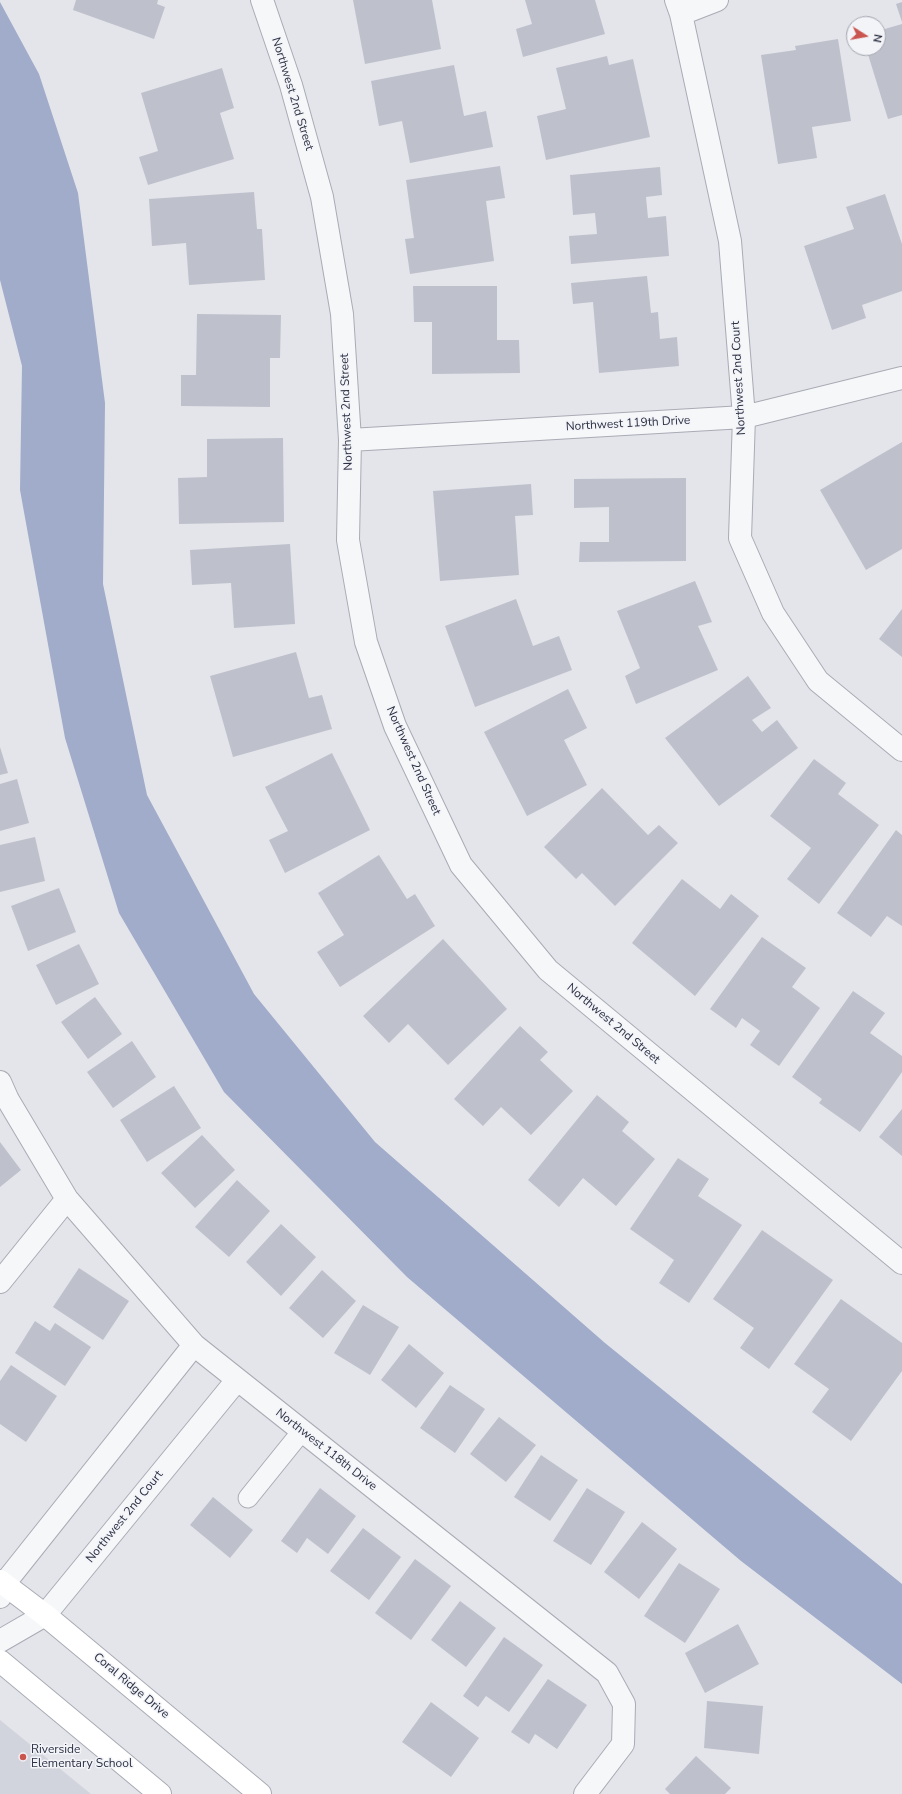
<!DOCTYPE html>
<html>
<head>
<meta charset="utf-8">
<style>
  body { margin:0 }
  #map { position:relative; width:902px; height:1794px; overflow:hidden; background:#e4e5eb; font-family:"Nunito Sans",sans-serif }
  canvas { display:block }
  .north { position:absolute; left:846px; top:16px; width:40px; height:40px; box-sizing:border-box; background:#f3f4f8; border:1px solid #a3a6b0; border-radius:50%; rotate:101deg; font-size:11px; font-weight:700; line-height:16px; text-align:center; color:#2c3043 }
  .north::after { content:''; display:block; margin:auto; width:14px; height:18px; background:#ca554f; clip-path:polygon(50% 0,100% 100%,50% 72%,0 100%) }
</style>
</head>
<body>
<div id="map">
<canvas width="902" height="1794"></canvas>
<div class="north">N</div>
</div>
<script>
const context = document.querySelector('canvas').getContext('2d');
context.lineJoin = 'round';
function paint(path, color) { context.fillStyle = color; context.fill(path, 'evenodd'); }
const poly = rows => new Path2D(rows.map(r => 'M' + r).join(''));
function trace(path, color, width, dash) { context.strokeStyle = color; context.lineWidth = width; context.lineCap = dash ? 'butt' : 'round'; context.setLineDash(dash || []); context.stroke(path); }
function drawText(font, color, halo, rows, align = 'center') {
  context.font = font + ' "Nunito Sans",sans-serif'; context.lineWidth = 3; context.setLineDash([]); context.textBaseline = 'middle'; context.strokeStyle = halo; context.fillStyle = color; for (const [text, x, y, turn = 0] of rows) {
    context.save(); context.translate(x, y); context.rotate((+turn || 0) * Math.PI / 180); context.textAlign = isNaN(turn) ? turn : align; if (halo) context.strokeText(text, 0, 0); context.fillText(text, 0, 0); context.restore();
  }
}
paint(poly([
  [0,1720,91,1794,0,1794]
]), '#d2d4dd');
paint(poly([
  [0,2,39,74,78,193,105,403,103,584,147,795,254,994,375,1142,605,1343,902,1584,902,1684,741,1561,407,1277,224,1092,119,913,65,738,20,490,22,366,0,280]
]), '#a0acc9');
paint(poly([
  [76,0,158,0,157,4,165,7,154,39,73,10],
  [353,0,432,0,441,49,365,64],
  [525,0,595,0,605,34,523,57,516,29,532,24],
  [902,2,902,22,896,4],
  [902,24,902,115,888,119,866,48,878,48,878,31],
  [838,39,851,121,812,127,817,158,778,164,761,55,796,50,795,46],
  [607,56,609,65,633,59,650,137,546,160,537,116,566,109,556,68],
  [454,65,464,116,486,111,493,147,410,163,402,121,379,126,371,81],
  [222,68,234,108,220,113,234,159,148,185,139,157,158,151,141,93],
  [500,166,505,198,486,201,494,261,410,274,405,239,414,238,406,180],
  [660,167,662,195,646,197,648,218,666,216,669,256,571,264,569,236,597,234,595,213,573,215,570,175],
  [254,192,257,229,262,229,265,280,189,285,186,243,152,246,149,199],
  [885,194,902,244,902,291,862,305,866,318,832,330,804,246,854,229,846,207],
  [647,276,651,313,658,312,660,339,677,337,679,366,599,373,593,302,573,304,571,283],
  [413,286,497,286,497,340,519,340,520,373,432,374,432,322,414,322],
  [197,314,281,315,280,358,270,358,270,407,181,406,181,375,196,375],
  [283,438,284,522,179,524,178,478,207,477,207,439],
  [902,442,902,549,866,570,820,490],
  [686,478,686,561,579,562,580,542,609,542,609,507,574,508,574,479],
  [531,484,533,515,515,516,519,575,440,581,433,491],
  [290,544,295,624,234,628,231,583,192,585,190,550],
  [695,581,712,622,698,626,718,670,636,704,625,676,640,668,617,611],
  [516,599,533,646,559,636,572,670,475,707,445,626],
  [902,609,902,657,879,639],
  [296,652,309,698,322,695,332,729,233,757,210,676],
  [748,676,771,708,752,720,762,732,777,720,798,748,719,806,665,738],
  [568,689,587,728,564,740,587,785,527,816,484,732],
  [0,747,8,773,0,775],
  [332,753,370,830,285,873,269,840,288,831,265,787],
  [814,759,846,783,838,794,879,825,819,904,787,879,811,848,770,816],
  [17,779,29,823,0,831,0,784],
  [602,788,648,835,659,825,678,843,615,906,582,873,576,879,544,847],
  [896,830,902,835,902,926,887,916,871,937,837,913],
  [35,837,45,881,0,892,0,845],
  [379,855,407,899,415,894,435,926,340,987,317,952,344,935,318,893],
  [682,879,720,909,731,894,759,916,695,996,632,943],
  [59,888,76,932,28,951,11,906],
  [762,937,806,968,792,987,820,1008,779,1066,750,1045,760,1031,742,1018,736,1028,710,1009],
  [443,939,507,1009,448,1065,408,1024,389,1043,363,1016],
  [79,944,99,984,56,1005,36,965],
  [853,991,885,1013,870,1033,902,1056,902,1072,860,1132,819,1103,822,1099,792,1077],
  [95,997,122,1034,88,1059,61,1022],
  [520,1026,548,1052,540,1060,573,1091,531,1135,501,1107,483,1126,454,1099],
  [132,1041,156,1077,113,1108,87,1072],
  [174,1086,201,1128,147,1162,120,1120],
  [597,1095,629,1122,622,1131,655,1159,616,1206,583,1178,559,1207,528,1180],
  [902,1109,902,1156,879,1137],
  [202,1135,235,1170,195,1208,161,1173],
  [0,1142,21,1170,0,1187],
  [678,1158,709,1179,698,1196,742,1225,689,1303,659,1283,674,1260,630,1229],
  [237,1180,270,1211,229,1257,195,1227],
  [281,1224,316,1257,281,1296,246,1262],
  [762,1230,833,1280,769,1369,740,1348,754,1328,713,1299],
  [79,1268,129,1301,103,1340,53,1307],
  [322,1270,356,1301,323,1338,289,1308],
  [841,1299,902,1343,902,1371,851,1441,812,1412,829,1389,794,1364],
  [363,1305,399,1327,370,1375,334,1353],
  [35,1321,50,1331,55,1323,91,1347,65,1386,15,1353],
  [409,1344,444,1373,416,1408,381,1380],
  [11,1365,57,1396,26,1442,0,1424,0,1381],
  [450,1385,485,1409,455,1453,420,1428],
  [499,1417,536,1445,506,1482,470,1454],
  [541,1455,578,1480,550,1521,514,1497],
  [320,1488,356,1516,328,1554,307,1538,297,1553,281,1541],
  [587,1488,625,1512,591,1565,553,1541],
  [213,1497,253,1530,230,1558,190,1525],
  [642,1522,677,1549,639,1599,604,1572],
  [363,1528,401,1557,369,1600,330,1571],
  [415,1559,451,1586,411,1640,375,1613],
  [679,1563,720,1589,685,1643,644,1616],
  [460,1601,496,1628,466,1667,431,1640],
  [738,1624,759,1664,705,1693,685,1653],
  [504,1637,543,1665,509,1712,486,1696,478,1707,463,1696],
  [548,1679,587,1705,557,1749,535,1734,529,1744,511,1732],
  [707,1701,763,1706,759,1754,704,1748],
  [431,1702,479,1738,451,1777,402,1742],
  [696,1756,731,1788,725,1794,670,1794,665,1789]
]), '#bec0cb');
const service = poly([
  [248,1498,302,1431]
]);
const minor = poly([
  [262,0,291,85,322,197,342,314,350,440,348,540,366,642,395,726,461,865,548,970,902,1263],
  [676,0,681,14,730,241,744,417,740,538,773,613,818,681,902,750],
  [681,14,717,0],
  [350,440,744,417,902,378],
  [0,1082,8,1100,67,1199,194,1345,607,1673,624,1704,623,1744,585,1794],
  [0,1282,67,1199],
  [0,1597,4,1584,194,1345],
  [0,1641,45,1615,237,1380]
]);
const secondary = poly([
  [0,1581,45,1615,260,1794],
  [0,1661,160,1794]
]);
trace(service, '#a9abb5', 21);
trace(minor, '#a9abb5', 24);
trace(secondary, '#a9abb5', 24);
trace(service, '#f6f7f9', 19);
trace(minor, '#f6f7f9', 22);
trace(secondary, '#fff', 22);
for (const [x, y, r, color] of [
  [23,1757,4,"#ca554f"]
]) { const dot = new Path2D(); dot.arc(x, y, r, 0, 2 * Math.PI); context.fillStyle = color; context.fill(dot); trace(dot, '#f3f4f8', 1.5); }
drawText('12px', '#2c3043', '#f3f4f8', [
  ["Northwest 2nd Street",292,94,73],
  ["Northwest 2nd Court",739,378,-93],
  ["Northwest 2nd Street",347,412,-92],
  ["Northwest 119th Drive",628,424,-3],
  ["Northwest 2nd Street",413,761,66],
  ["Northwest 2nd Street",613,1024,40],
  ["Northwest 118th Drive",326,1450,38],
  ["Northwest 2nd Court",125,1517,-51],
  ["Coral Ridge Drive",131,1686,40]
]);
drawText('12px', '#2c3043', '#f3f4f8', [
  ["Riverside",31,1750],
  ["Elementary School",31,1764]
], 'left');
</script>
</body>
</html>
